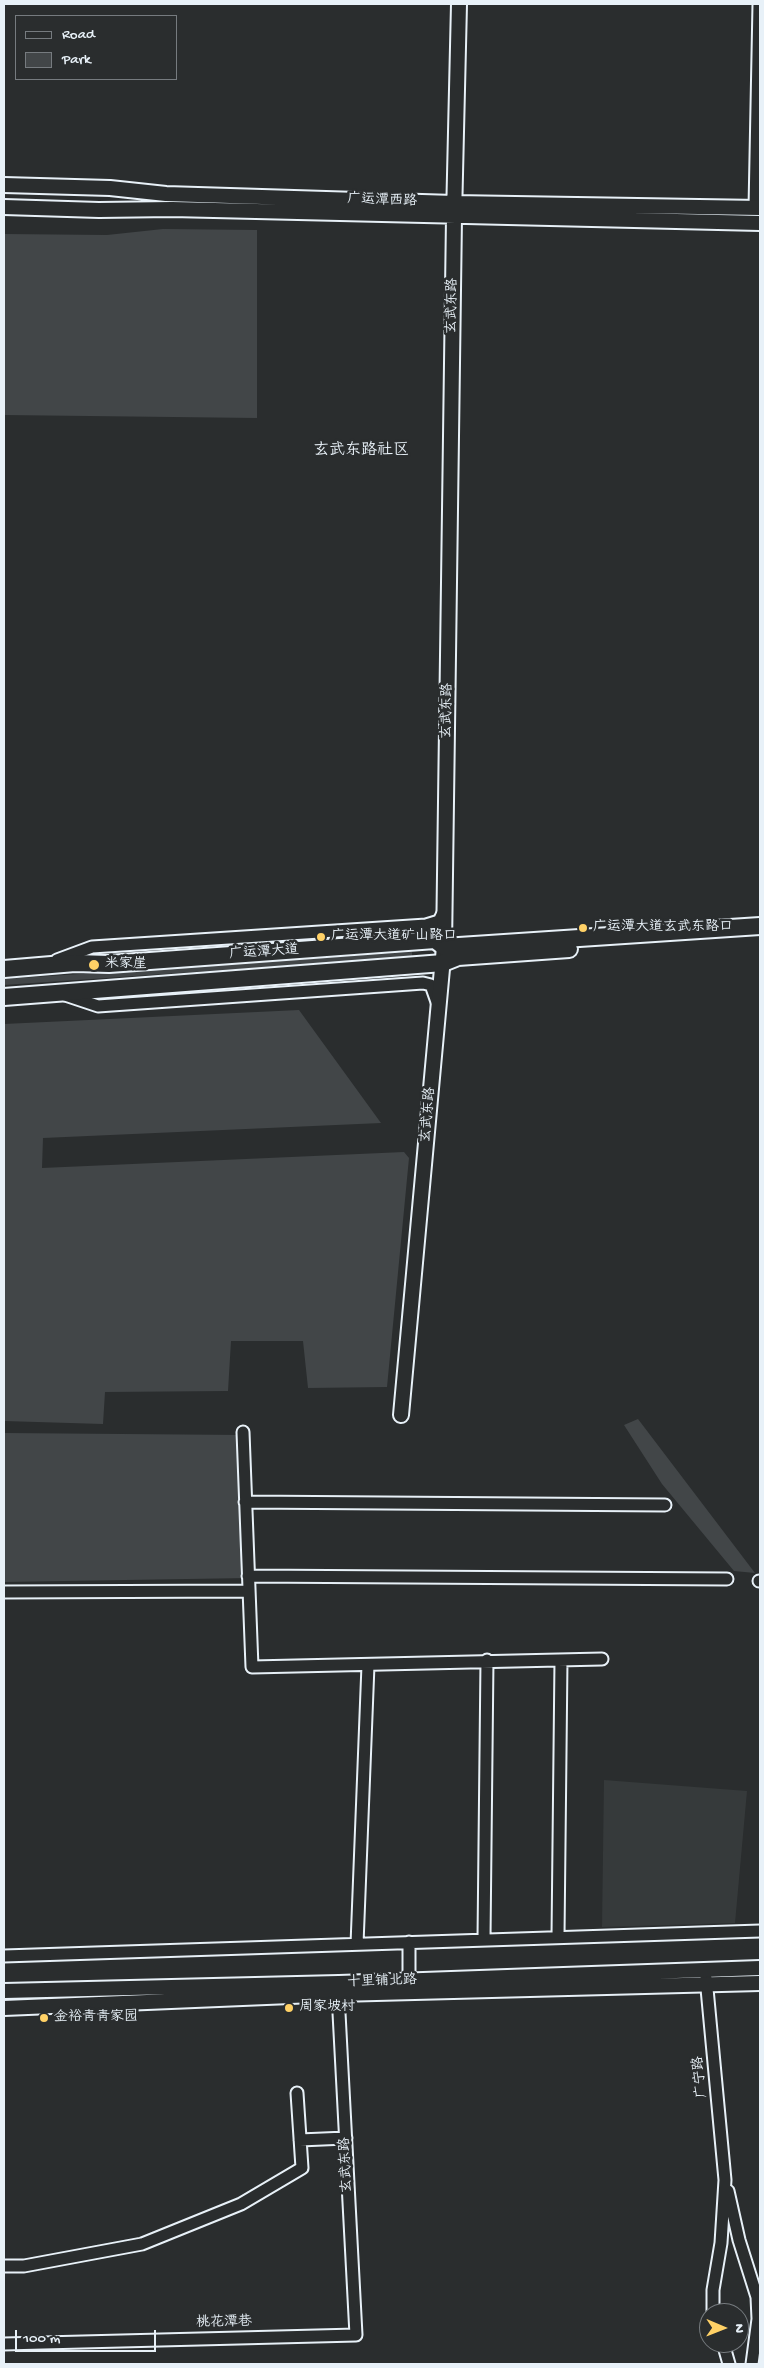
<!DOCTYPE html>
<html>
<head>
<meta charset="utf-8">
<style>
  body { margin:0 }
  #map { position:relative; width:764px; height:2368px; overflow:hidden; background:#2a2d2e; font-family:"Gochi Hand",sans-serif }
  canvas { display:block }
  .frame { position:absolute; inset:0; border:5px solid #e8f1f8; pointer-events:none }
  .legend { position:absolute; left:15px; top:15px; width:162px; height:65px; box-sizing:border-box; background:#2a2d2e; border:1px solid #767b7f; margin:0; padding:6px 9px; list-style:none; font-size:15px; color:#e8f1f8 }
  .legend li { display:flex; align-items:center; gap:10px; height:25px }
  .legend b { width:25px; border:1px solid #767b7f }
  .north { position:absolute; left:699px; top:2303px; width:50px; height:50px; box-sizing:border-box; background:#2a2d2e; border:1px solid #767b7f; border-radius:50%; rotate:91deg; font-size:14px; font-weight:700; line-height:20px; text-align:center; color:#e8f1f8 }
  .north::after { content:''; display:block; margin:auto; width:18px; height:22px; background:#ffd166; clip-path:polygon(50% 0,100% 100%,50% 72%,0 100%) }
  .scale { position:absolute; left:15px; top:2330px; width:141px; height:22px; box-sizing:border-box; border:2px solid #e8f1f8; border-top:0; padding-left:6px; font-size:15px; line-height:18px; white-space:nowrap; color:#e8f1f8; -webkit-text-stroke:4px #2a2d2e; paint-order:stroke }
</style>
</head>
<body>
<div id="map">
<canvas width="764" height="2368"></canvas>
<div class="frame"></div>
<ul class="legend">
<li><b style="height:6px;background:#2a2d2e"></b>Road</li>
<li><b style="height:14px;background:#424648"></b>Park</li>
</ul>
<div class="north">N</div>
<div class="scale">100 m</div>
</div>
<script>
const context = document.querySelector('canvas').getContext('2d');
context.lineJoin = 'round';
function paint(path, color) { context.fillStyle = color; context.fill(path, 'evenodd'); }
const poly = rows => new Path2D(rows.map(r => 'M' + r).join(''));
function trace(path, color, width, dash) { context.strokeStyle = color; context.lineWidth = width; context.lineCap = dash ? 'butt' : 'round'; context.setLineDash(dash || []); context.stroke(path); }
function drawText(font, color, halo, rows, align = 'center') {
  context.font = font + ' "Gochi Hand","LXGW WenKai TC",sans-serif'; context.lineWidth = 5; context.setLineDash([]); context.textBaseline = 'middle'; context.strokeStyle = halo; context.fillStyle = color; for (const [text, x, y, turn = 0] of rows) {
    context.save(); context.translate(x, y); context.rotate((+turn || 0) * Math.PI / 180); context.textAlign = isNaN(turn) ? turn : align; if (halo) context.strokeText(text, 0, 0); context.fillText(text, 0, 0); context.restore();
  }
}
paint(poly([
  [604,1780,747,1791,735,1923,602,1927]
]), '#363a3b');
paint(poly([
  [163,229,257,230,257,418,4,415,4,234,107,235],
  [412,952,412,957,4,985,4,979],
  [294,985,295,989,111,1002,111,998],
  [299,1010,381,1123,43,1138,42,1168,404,1152,409,1158,387,1387,308,1388,303,1341,231,1341,228,1391,105,1392,103,1424,4,1421,4,1024],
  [638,1419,755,1573,734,1571,662,1484,624,1425],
  [4,1433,243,1435,249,1578,4,1582]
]), '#424648');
const minor = poly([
  [755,208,759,4],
  [57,960,92,947,426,925,439,921,445,909],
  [65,995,98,1006,423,983,431,985,437,1002],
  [243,1432,252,1667,602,1659],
  [245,1502,665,1505],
  [248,1576,727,1579],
  [759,1581,760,1581],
  [4,1592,249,1591],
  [558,1936,561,1660],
  [484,1938,487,1660],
  [409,1942,409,1981],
  [357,1944,368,1665],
  [4,1956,760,1931],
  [706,1978,725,2180,721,2243,713,2290,713,2313],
  [300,2140,346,2138],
  [728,2191,739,2240,757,2297,758,2319,752,2364],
  [4,2266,24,2266,142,2244,241,2204,302,2168,297,2093],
  [723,2343,729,2364],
  [4,2344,356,2335,338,1994]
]);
const tertiary = poly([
  [4,185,110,188,166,194,454,203,760,208],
  [4,207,99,210,172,209,760,223],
  [401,1415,444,947,454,217,459,4],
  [4,1991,339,1983,760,1968],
  [4,2008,338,1994,760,1983]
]);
const secondary = poly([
  [4,969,75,963,109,964,435,940,444,947,760,926],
  [4,997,443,963,458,957,569,949]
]);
trace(minor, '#e8f1f8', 15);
trace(tertiary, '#e8f1f8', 18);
trace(secondary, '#e8f1f8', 20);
trace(minor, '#2a2d2e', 11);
trace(tertiary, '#2a2d2e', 14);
trace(secondary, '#2a2d2e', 16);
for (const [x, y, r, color] of [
  [583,928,5,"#ffd166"],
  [321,937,5,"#ffd166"],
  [94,965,6,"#ffd166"],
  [289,2008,5,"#ffd166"],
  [44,2018,5,"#ffd166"]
]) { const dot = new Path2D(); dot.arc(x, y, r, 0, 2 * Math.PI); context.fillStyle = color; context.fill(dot); trace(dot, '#2a2d2e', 2); }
drawText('14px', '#e8f1f8', '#2a2d2e', [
  ["广运潭西路",382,201,2],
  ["玄武东路",453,306,-89],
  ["玄武东路",448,711,-89],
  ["广运潭大道",264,953,-4],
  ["玄武东路",429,1115,-85],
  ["十里铺北路",382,1982,-2],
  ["广宁路",701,2077,-96],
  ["玄武东路",347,2165,-93],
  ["桃花潭巷",224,2323,-1]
]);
drawText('14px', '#e8f1f8', '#2a2d2e', [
  ["广运潭大道玄武东路口",593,928],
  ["广运潭大道矿山路口",331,937],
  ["米家崖",105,965],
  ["周家坡村",299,2008],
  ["金裕青青家园",54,2018]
], 'left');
drawText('16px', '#e8f1f8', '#2a2d2e', [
  ["玄武东路社区",361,452]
]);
</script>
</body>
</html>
